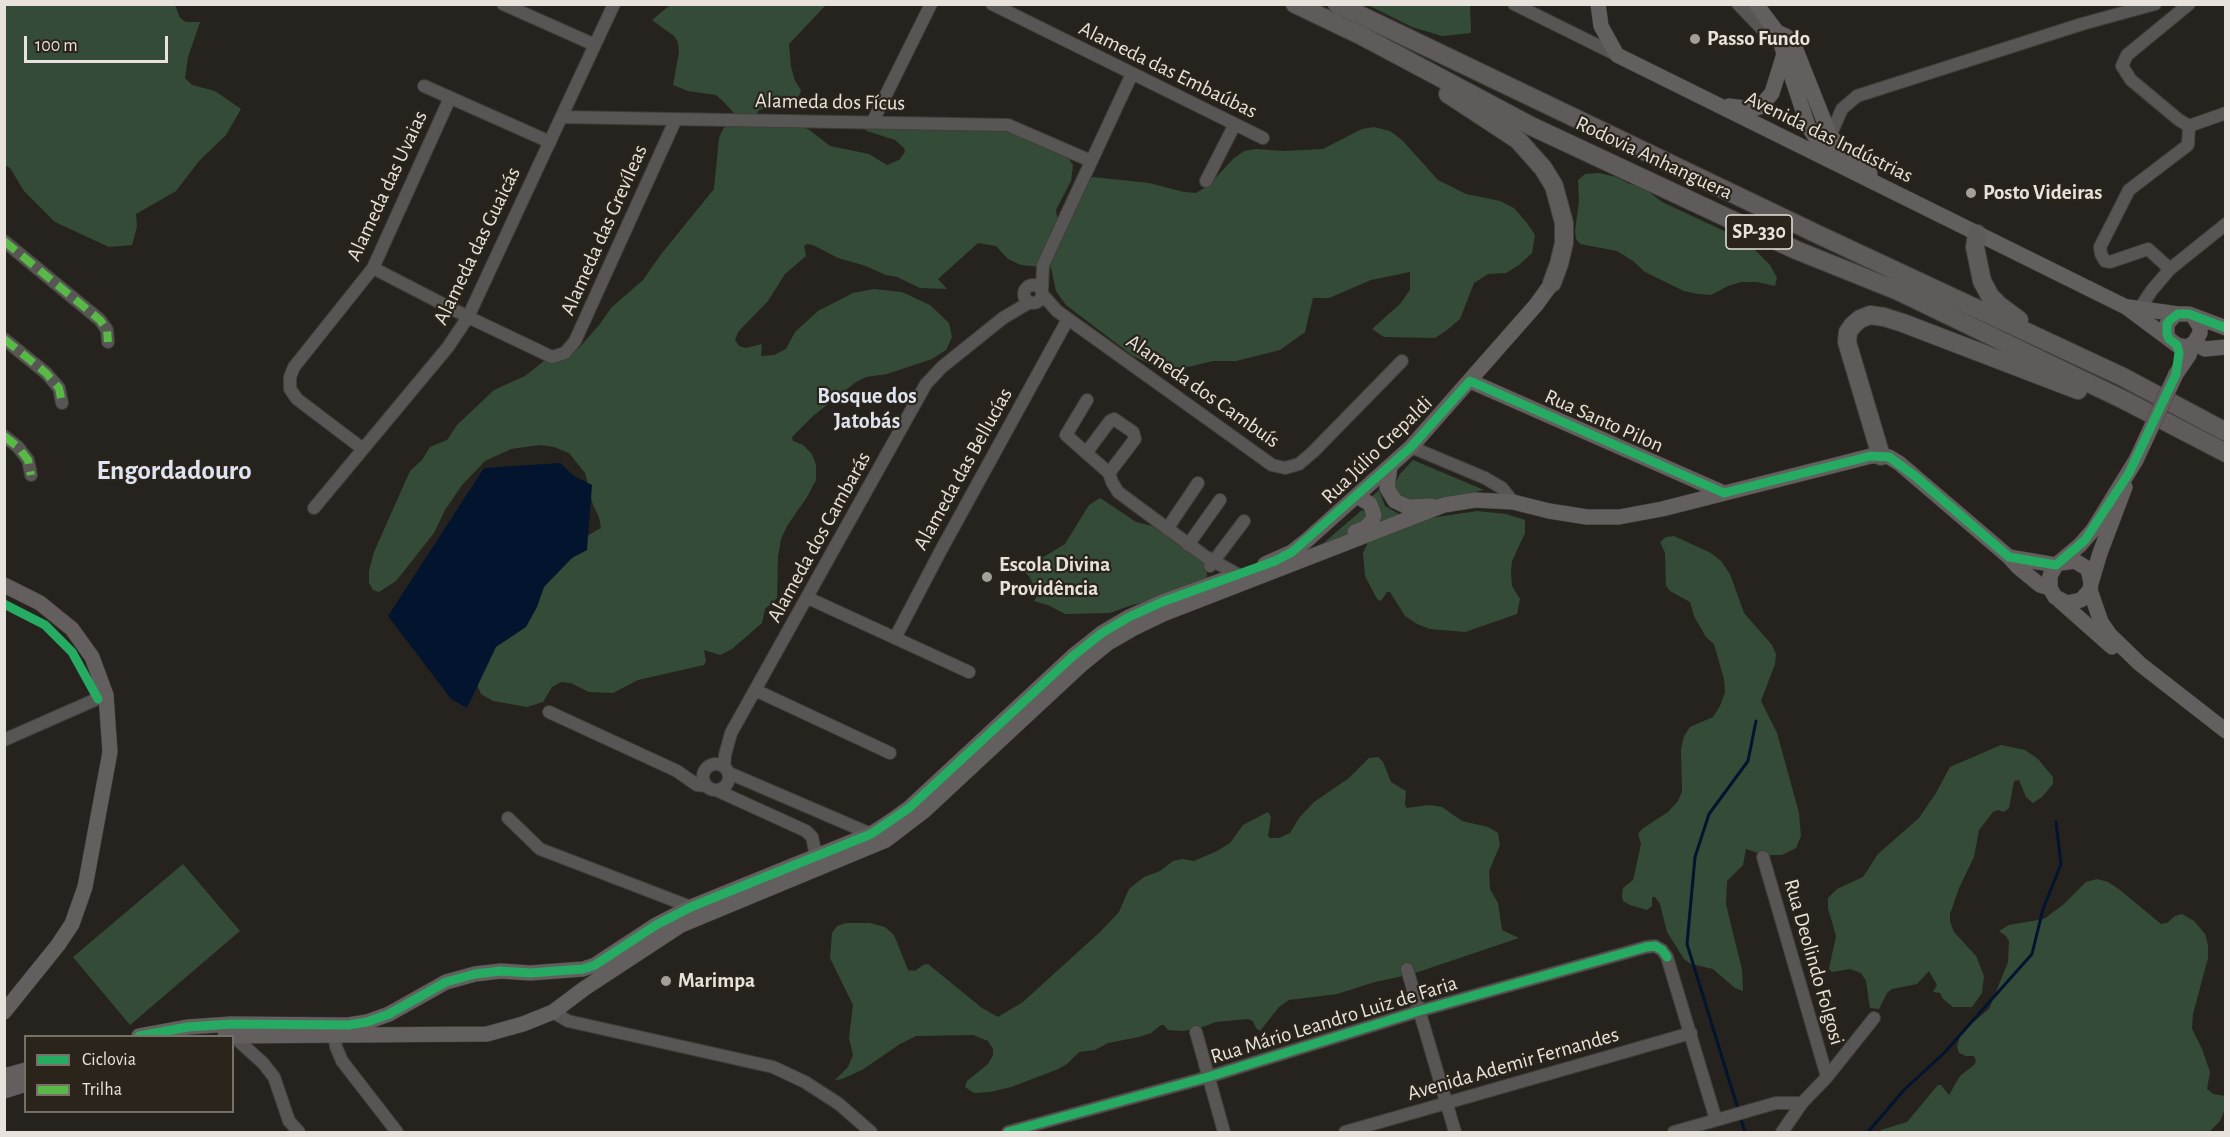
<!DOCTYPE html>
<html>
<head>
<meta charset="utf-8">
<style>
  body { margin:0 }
  #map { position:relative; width:2230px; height:1137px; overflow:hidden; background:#26231e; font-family:"Alegreya Sans",sans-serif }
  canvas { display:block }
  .frame { position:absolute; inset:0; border:6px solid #e7e3dc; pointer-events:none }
  .legend { position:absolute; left:24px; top:1035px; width:210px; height:78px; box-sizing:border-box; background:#2a241a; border:2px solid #767068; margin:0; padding:8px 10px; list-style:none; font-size:18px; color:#e7e3dc }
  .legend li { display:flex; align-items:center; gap:12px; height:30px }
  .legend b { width:30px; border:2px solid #767068 }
  .scale { position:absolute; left:24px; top:36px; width:144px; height:27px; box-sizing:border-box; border:3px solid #e7e3dc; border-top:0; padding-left:8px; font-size:18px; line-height:21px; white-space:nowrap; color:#e7e3dc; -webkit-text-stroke:4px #2a241a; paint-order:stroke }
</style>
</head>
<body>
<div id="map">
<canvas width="2230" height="1137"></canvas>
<div class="frame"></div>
<ul class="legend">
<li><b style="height:8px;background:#26ab63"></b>Ciclovia</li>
<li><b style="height:8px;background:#58b947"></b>Trilha</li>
</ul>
<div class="scale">100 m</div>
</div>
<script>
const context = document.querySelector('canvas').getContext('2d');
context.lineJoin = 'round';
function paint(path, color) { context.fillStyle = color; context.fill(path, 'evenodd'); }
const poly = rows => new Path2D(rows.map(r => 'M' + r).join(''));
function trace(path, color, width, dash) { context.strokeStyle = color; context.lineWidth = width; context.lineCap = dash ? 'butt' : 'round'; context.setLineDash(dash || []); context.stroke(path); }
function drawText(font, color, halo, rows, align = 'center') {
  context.font = font + ' "Alegreya Sans",sans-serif'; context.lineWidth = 4.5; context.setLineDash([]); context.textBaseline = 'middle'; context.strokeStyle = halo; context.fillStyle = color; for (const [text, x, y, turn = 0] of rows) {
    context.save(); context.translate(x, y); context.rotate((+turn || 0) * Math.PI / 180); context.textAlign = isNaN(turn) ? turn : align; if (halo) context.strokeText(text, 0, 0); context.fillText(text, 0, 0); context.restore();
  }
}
paint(poly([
  [4,5,175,5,180,18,186,22,200,22,188,57,185,78,192,85,215,91,241,109,226,135,199,161,176,191,136,214,137,227,132,245,109,247,55,222,24,191,10,168,5,165],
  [670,5,832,5,826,5,789,44,791,67,795,81,801,90,800,94,794,101,788,104,759,110,757,114,759,116,808,129,830,146,869,154,887,165,899,160,905,152,904,148,895,140,867,131,865,130,867,128,1003,126,1061,148,1073,165,1071,181,1056,210,1057,217,1061,222,1084,184,1093,177,1149,183,1184,192,1196,193,1209,185,1233,159,1244,151,1256,149,1284,151,1323,149,1362,129,1374,127,1390,131,1402,140,1438,180,1466,194,1500,201,1514,208,1527,223,1535,235,1532,253,1519,265,1506,273,1488,274,1474,283,1460,319,1447,330,1435,338,1384,337,1372,329,1400,304,1410,290,1410,272,1371,280,1329,298,1313,298,1305,332,1280,350,1236,361,1213,361,1180,369,1163,370,1133,356,1066,305,1056,291,1051,268,1021,265,1008,259,996,246,978,243,938,279,947,289,920,288,897,277,886,275,863,265,838,258,813,245,807,244,804,246,806,256,785,274,768,301,738,332,735,340,739,346,746,348,762,344,761,356,774,355,786,349,795,332,818,311,853,293,874,289,902,292,930,305,949,323,952,337,946,350,932,359,887,374,866,377,856,382,813,416,792,437,793,441,803,445,812,454,816,465,816,480,807,497,787,526,781,539,778,557,777,598,765,609,762,623,732,649,720,655,704,650,706,661,704,665,638,680,613,693,589,692,571,683,561,682,552,687,543,702,527,707,493,701,481,694,476,682,478,664,554,555,601,528,599,517,593,505,585,473,569,453,554,447,540,445,511,449,485,461,462,485,445,510,434,533,396,581,379,592,373,590,369,583,369,571,374,552,410,471,422,460,430,447,447,440,457,425,494,390,525,376,549,357,571,352,579,348,600,324,611,308,643,280,662,253,714,189,719,138,723,129,733,117,734,113,723,101,716,95,688,91,673,85,679,52,678,42,674,36,652,20],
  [1368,5,1470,5,1471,33,1442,36,1412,27],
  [1599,173,1616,177,1630,184,1640,185,1662,202,1737,237,1753,248,1770,265,1777,278,1775,286,1757,282,1741,282,1728,286,1711,295,1698,294,1684,291,1645,272,1633,261,1617,251,1580,244,1576,239,1575,231,1579,201,1578,180,1585,174],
  [1413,460,1484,490,1418,504,1398,497,1394,485,1400,474],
  [1379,490,1385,506,1411,521,1477,511,1506,514,1525,520,1525,533,1512,561,1511,571,1512,586,1520,599,1517,614,1465,632,1430,629,1417,624,1405,616,1390,592,1387,592,1381,601,1377,599,1365,576,1363,553,1375,528,1368,500],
  [1100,498,1136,522,1164,529,1198,553,1204,563,1207,574,1206,589,1132,605,1110,613,1065,614,1048,605,1034,601,1038,594,1029,576,1022,570,1065,544,1089,505],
  [1362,510,1370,517,1354,531,1313,552],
  [1674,536,1711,553,1721,561,1730,574,1744,613,1772,645,1776,654,1775,664,1761,701,1777,733,1799,813,1801,836,1796,848,1782,855,1764,855,1746,849,1743,865,1727,881,1726,904,1742,970,1743,991,1735,988,1713,969,1691,964,1684,959,1667,932,1660,904,1655,897,1652,897,1652,906,1647,910,1630,905,1623,901,1622,896,1623,888,1633,880,1634,876,1641,844,1638,834,1642,829,1668,812,1678,801,1682,792,1681,749,1684,736,1690,727,1713,717,1720,706,1725,692,1724,679,1714,644,1706,637,1694,616,1690,602,1670,591,1666,586,1665,553,1660,542,1666,537],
  [2001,745,2025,750,2038,759,2053,777,2053,784,2042,797,2033,803,2026,797,2019,780,2014,781,2009,808,2004,812,1998,810,1993,812,1979,830,1974,857,1959,888,1950,914,1950,922,1954,932,1976,956,1984,976,1982,993,1972,1007,1953,1007,1943,999,1940,993,1933,992,1937,985,1929,971,1917,984,1892,989,1887,993,1879,1009,1870,1008,1866,981,1861,973,1850,969,1832,972,1829,969,1836,936,1828,908,1828,898,1837,889,1863,877,1878,854,1919,818,1936,793,1950,767],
  [1378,757,1383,762,1391,782,1406,791,1405,805,1407,808,1429,805,1442,807,1462,821,1488,827,1498,833,1500,845,1489,871,1490,889,1498,903,1502,930,1519,938,1412,974,1375,982,1337,994,1289,1000,1279,1007,1260,1031,1256,1028,1253,1021,1248,1019,1216,1022,1200,1028,1183,1031,1168,1030,1164,1025,1161,1025,1151,1033,1139,1037,1108,1043,1095,1050,1079,1052,1067,1064,1056,1070,1011,1087,990,1092,974,1093,965,1087,967,1081,988,1064,993,1055,993,1049,988,1041,973,1035,916,1036,900,1044,862,1070,842,1079,835,1080,848,1067,853,1055,849,1038,853,1005,830,958,832,933,837,926,846,923,870,923,885,927,894,935,908,970,915,971,923,965,928,964,982,1008,998,1017,1023,1002,1101,931,1119,912,1129,889,1144,877,1160,871,1173,861,1182,859,1194,861,1217,851,1230,843,1243,825,1268,812,1271,817,1268,836,1270,838,1279,838,1290,833,1299,818,1314,802,1349,778,1369,758],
  [183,864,240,931,130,1025,73,957],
  [2097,879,2108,882,2120,890,2161,924,2167,923,2175,916,2182,914,2194,921,2205,934,2208,945,2208,958,2193,1014,2192,1029,2202,1049,2210,1072,2207,1089,2213,1094,2225,1096,2225,1109,2220,1121,2209,1132,1880,1132,1881,1130,1907,1122,1938,1085,1941,1085,1949,1095,1960,1076,1974,1065,1976,1061,1974,1056,1966,1056,1959,1053,1957,1046,1960,1036,1965,1029,1989,1009,2008,962,2009,941,2006,936,1999,931,2009,925,2044,919,2064,904,2086,882]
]), '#344c37');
paint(poly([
  [560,463,574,476,592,485,587,550,572,558,544,587,537,607,526,627,496,647,467,708,451,699,388,616,484,468]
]), '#03142f');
trace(poly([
  [1738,1109,1687,944,1695,857,1709,814,1748,761,1756,721],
  [1740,1116,1745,1132],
  [1868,1132,1904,1090,1944,1053,2032,954,2043,909,2061,864,2056,822]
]), '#03142f', 3);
const minor = poly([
  [503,4,595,45],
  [992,4,1263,138],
  [1514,4,1617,55],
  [1738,4,1761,28,1767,32,1777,32],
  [2189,4,2127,55,2122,66,2131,80,2179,120,2189,126,2226,113],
  [424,86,550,142],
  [561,117,1008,125,1091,161],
  [873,121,931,4],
  [1830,136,1842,109,1857,96,2082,24,2155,4],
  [1206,181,1235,124],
  [4,241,100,320,107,330,108,342],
  [373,268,468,317,552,357,565,353,575,341,675,121],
  [2170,269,2148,249,2110,262,2105,261,2101,254,2100,247,2129,190,2188,145,2189,126],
  '1024 294a9 9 0 1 1 18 0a9 9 0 1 1-18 0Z',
  [1042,290,1043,265,1132,74],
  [1042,294,1057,311,1272,465,1285,468,1299,464,1313,452,1402,361],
  [2140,308,2152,290,2170,269,2226,224],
  [4,339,46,373,59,388,62,403],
  [1087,400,1066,435,1109,473],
  [4,436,18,447,28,460,31,475],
  [1411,447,1485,478,1502,488,1513,502],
  [363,449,297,399,290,389,290,377,294,367,373,268,450,98],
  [1086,453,1110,421,1114,419,1133,432,1135,439,1109,473,1112,482,1118,492,1206,557,1237,574],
  [314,508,448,347,468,317,614,4],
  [1167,529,1198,483],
  [1188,545,1220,500],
  [1210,566,1244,521],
  [808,598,969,672],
  [895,638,940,552,1068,319],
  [755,690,890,753],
  [549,712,677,771,697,785,707,786],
  [4,740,106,695],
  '703 777a13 13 0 1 1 26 0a13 13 0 1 1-26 0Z',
  [724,767,725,755,731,733,926,384,942,367,1003,318,1030,302],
  [729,773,871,834],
  [716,790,806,831,812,837,816,855],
  [508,818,540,849,691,907],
  [1763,857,1827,1077],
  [1407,969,1455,1132],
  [553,1012,568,1021,773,1067,805,1082,839,1104,871,1132],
  [334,1029,336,1047,342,1061,397,1132],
  [1196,1032,1224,1132],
  [233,1036,263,1063,274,1077,289,1121,299,1132],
  [1008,1132,1208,1077,1419,1011,1646,947,1655,946,1662,950,1667,957,1716,1120],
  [1345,1132,1691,1033],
  [1674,1132,1776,1103,1802,1103],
  [1782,1132,1802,1103,1827,1077,1874,1018]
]);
const major = poly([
  [1598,4,1601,26,1617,55,2126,307,2169,339],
  [1756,4,1777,32,1808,126,1818,141,1838,158],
  [1777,32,1786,36,1794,45,1830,136,1870,174],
  [1729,106,1752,109,1760,107,1772,93,1784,54],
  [2128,307,2178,314],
  [2193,316,2200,327,2200,333,2194,343,2187,347,2177,345,2169,339,2167,334,2167,324,2174,316,2178,314,2189,314,2226,328],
  [2194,343,2205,349,2226,347],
  [2176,374,2189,355,2192,345],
  [1470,381,1724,493],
  [1390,467,1387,488,1395,501,1408,507,1432,506],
  [1355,532,1365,528,1372,521,1374,515,1370,504,1357,496],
  [2009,557,2056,565],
  [2061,563,2075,561,2088,569,2091,583,2090,590,2081,600,2067,603,2055,597,2050,588,2050,576,2056,565,2080,545,2093,530,2136,460],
  [1265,564,1292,552,1306,541,1411,447,1536,305,1552,283],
  [2091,583,2100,553,2125,487],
  [4,585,40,603,72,629,92,657,106,695,110,752,85,887,72,924,58,945,4,1012],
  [2090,590,2101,622,2110,635,2140,664,2226,731],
  [2060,601,2112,647],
  [139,1036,188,1027,231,1024,348,1025,367,1022,389,1014,446,982,475,974,501,971,530,973,583,969,595,965,656,925,691,907,871,834,891,821,909,808,1073,656,1102,633,1129,617,1162,602,1223,580],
  [225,1036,487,1034,523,1024,553,1012,585,988,681,925,886,840,924,811,1081,665,1108,643,1134,628,1163,614,1444,505,1475,500,1513,502,1549,511,1587,517,1619,517,1662,509,1871,456,1881,456,1889,457,1899,463,2009,557,2018,567,2040,585,2050,588],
  [4,1076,26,1070],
  [4,1091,26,1084]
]);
const highway = poly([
  [1295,4,1362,36,1531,126,1796,250,1898,291,2124,400,2226,453],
  [1337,4,1817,234,2123,377,2226,432],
  [1448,94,1518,140,1543,168,1554,186,1564,223,1564,243,1559,264,1552,283],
  [1977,234,1975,247,1982,281,1990,296,2000,306,2019,320],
  [1881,456,1847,342,1848,332,1853,325,1860,319,1870,315,1884,317,1903,323,2078,390]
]);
trace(minor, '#403e39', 14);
trace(major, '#403e39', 16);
trace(highway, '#403e39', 20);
trace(minor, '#585655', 12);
trace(major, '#625f5e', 15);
trace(highway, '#5f5b5a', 18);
const majorBridge = poly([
  [2136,460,2176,374]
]);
trace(majorBridge, '#403e39', 16, []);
trace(majorBridge, '#625f5e', 15);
trace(poly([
  [4,241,100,320,107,330,108,342],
  [4,339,46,373,59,388,62,403],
  [4,436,18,447,28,460,31,475]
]), '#58b947', 8, [15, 8]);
trace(poly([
  [4,604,45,625,72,652,98,699],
  [139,1036,188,1027,231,1024,348,1025,367,1022,389,1014,446,982,475,974,501,971,530,973,583,969,595,965,656,925,691,907,871,834,909,808,1073,656,1102,633,1129,617,1162,602,1275,561,1292,552,1411,447,1470,381,1724,493,1871,456,1889,457,1915,476,2009,557,2056,565,2085,540,2129,473,2176,374,2179,353,2177,345,2169,339,2167,334,2167,324,2170,320,2178,314,2189,314,2226,328],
  [1008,1132,1208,1077,1419,1011,1646,947,1655,946,1662,950,1667,957]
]), '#26ab63', 9);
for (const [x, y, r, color] of [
  [1695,39,6,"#a3a09a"],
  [1971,193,6,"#a3a09a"],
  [987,577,6,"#a3a09a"],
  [666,981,6,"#a3a09a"]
]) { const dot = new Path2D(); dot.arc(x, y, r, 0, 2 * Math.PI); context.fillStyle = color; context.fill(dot); trace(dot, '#2a241a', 2); }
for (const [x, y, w] of [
  [1759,232,66]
]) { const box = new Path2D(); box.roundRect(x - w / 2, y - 17, w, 34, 4.5); context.fillStyle = '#2a241a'; context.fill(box); trace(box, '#e7e3dc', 1.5); }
drawText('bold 20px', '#e7e3dc', null, [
  ["SP-330",1759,232]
]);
drawText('bold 21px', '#e7e3dc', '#2a241a', [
  ["Passo Fundo",1707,39],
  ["Posto Videiras",1983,193],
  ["Escola Divina",999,565],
  ["Providência",999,589],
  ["Marimpa",678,981]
], 'left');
drawText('21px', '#e7e3dc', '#2a241a', [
  ["Alameda das Embaúbas",1168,70,26],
  ["Alameda dos Fícus",830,102,1],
  ["Avenida das Indústrias",1829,137,26],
  ["Rodovia Anhanguera",1654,158,25],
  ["Alameda das Uvaias",387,186,-65],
  ["Alameda das Grevíleas",604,230,-66],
  ["Alameda das Guaicás",477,246,-64],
  ["Alameda dos Cambuís",1203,391,35],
  ["Rua Santo Pilon",1604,421,24],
  ["Rua Júlio Crepaldi",1377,450,-44],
  ["Alameda das Bellucías",963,469,-61],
  ["Alameda dos Cambarás",819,537,-61],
  ["Rua Deolindo Folgosi",1814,962,74],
  ["Rua Mário Leandro Luiz de Faria",1334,1020,-17],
  ["Avenida Ademir Fernandes",1513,1064,-16]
]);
drawText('bold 22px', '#dee4f2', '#2a241a', [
  ["Bosque dos",867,396],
  ["Jatobás",867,421]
]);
drawText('bold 27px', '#dee4f2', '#2a241a', [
  ["Engordadouro",174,471]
]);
</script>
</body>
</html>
